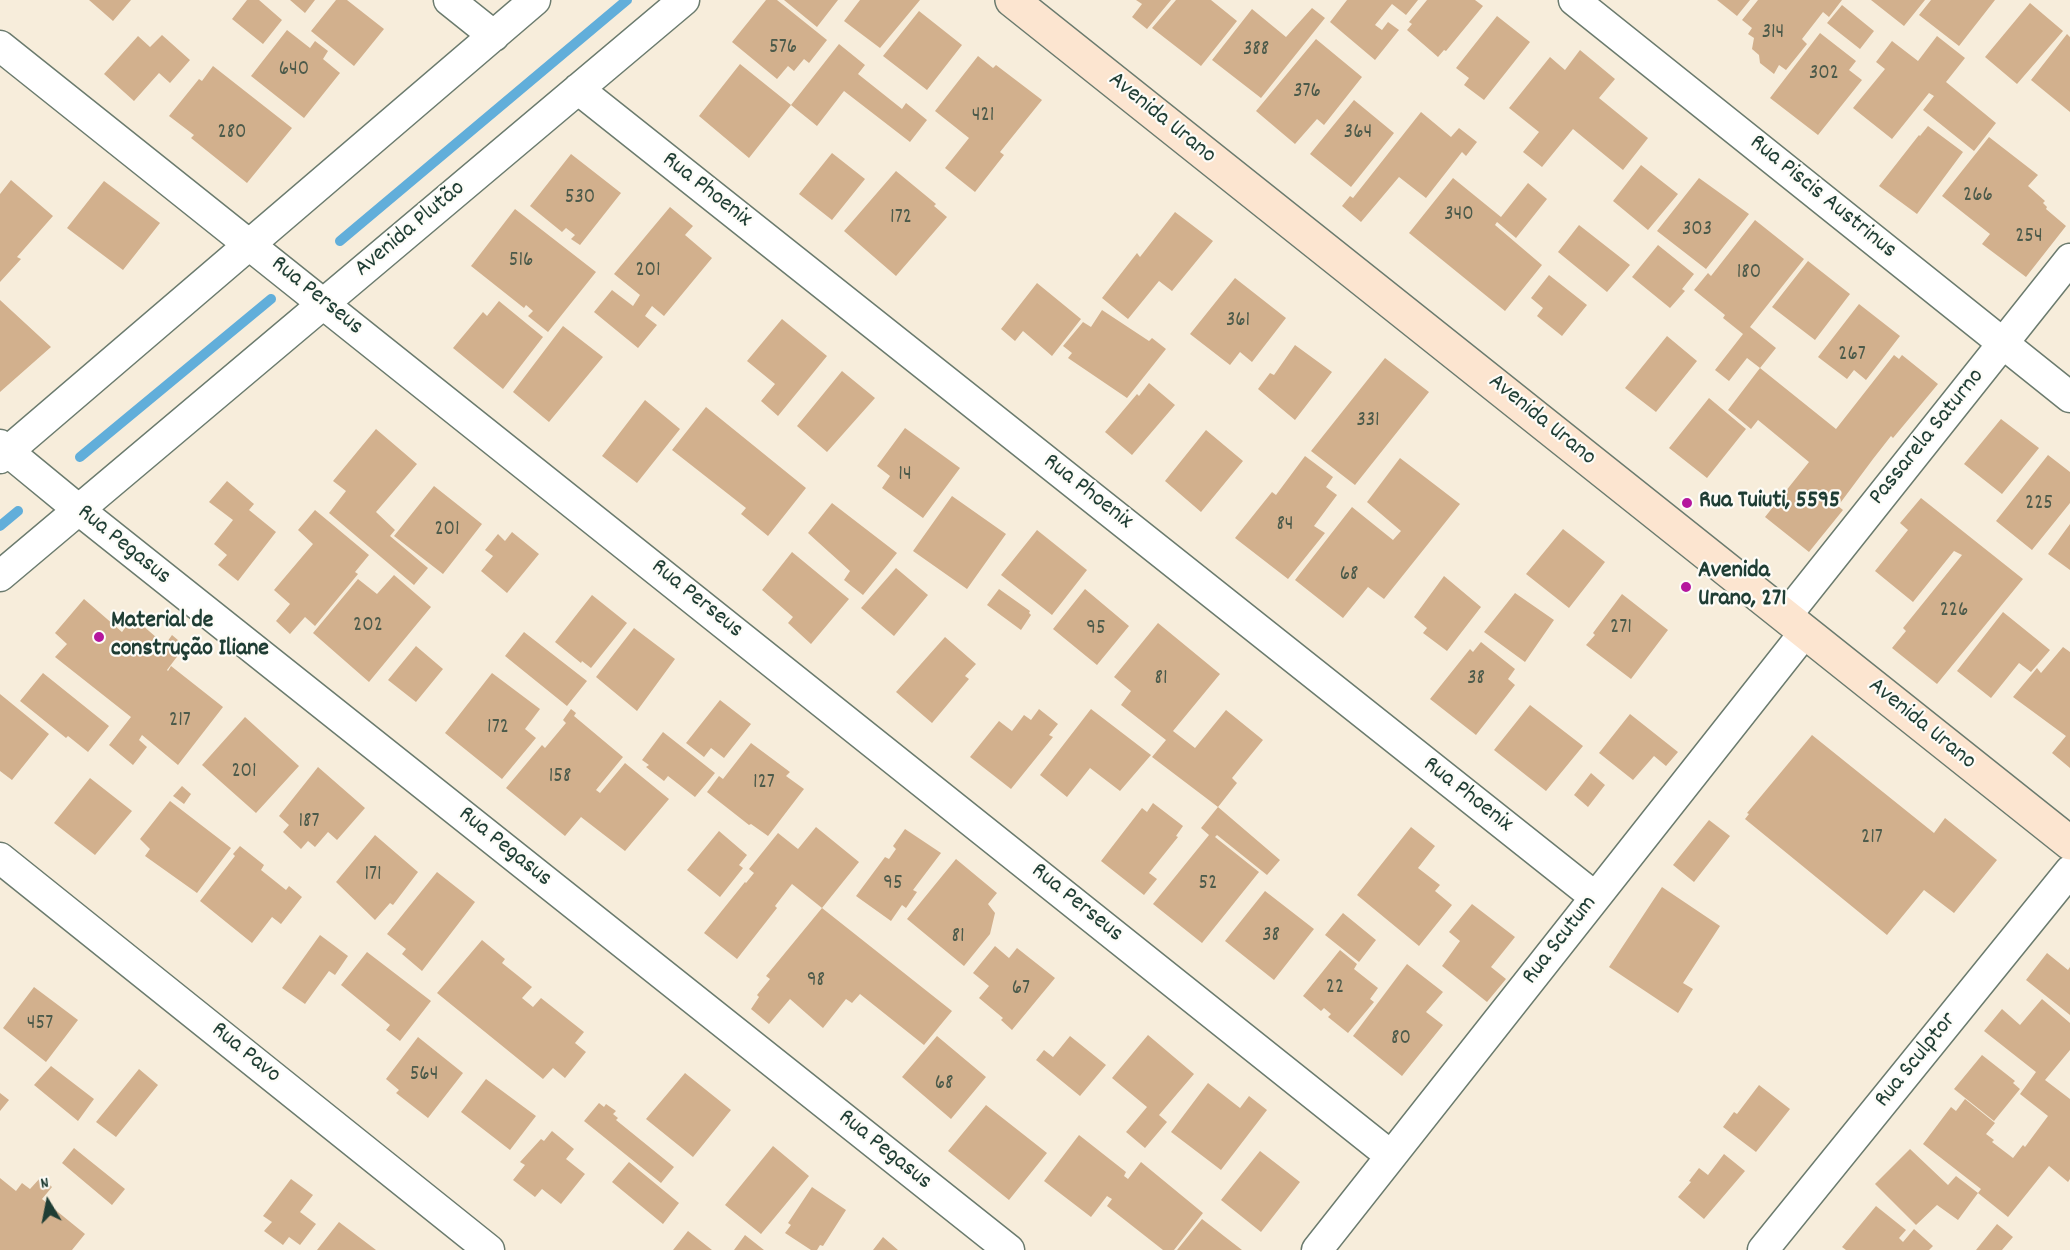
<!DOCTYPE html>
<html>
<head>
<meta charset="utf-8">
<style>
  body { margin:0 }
  #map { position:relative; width:2070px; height:1250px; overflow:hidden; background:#f7eddb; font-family:Dekko,sans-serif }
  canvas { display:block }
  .north { position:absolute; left:18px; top:1172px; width:60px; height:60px; -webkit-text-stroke:4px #fdfcf7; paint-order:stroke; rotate:350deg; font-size:16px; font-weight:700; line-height:24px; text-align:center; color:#1f3d34 }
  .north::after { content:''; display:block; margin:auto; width:21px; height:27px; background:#1f3d34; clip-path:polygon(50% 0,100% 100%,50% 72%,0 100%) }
</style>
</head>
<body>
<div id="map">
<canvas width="2070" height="1250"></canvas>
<div class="north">N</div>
</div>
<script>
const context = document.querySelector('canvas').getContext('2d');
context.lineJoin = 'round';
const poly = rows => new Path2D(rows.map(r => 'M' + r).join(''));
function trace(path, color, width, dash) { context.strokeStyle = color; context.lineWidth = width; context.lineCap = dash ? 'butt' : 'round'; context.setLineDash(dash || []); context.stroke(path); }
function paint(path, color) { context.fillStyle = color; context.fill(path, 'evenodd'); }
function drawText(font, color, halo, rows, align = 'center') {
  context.font = font + ' Dekko,sans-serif'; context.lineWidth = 4.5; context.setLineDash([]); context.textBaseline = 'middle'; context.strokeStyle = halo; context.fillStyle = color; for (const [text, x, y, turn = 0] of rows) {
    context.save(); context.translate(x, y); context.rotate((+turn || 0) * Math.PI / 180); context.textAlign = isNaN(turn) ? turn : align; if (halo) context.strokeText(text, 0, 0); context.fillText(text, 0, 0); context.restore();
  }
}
trace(poly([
  [340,241,627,0],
  [80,457,271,299],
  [0,526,18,511]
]), '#61aeda', 10);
paint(poly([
  [89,0,131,0,113,21],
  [247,0,259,0,282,20,263,44,232,19],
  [290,0,315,0,305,13],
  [336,0,347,0,384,29,354,66,311,31],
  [766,0,777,0,827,40,809,63,804,59,794,71,788,66,777,79,732,42],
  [784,0,838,0,817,27],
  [860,0,920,0,880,48,844,21],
  [1136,0,1171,0,1147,29,1132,17,1142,4],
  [1176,0,1211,0,1237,21,1201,66,1152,28],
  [1347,0,1418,0,1406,15,1392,4,1375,25,1382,30,1388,22,1399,30,1375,60,1330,22],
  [1427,0,1475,0,1483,6,1446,51,1444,50,1438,57,1407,30,1412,24,1409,22],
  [1717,0,1750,0,1737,16],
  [1758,0,1842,0,1829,17,1823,12,1802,39,1807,44,1786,70,1779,65,1774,74,1760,63,1759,55,1752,49,1754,38,1748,34,1752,28,1742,20],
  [1871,0,1925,0,1904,26],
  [1931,0,1995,0,1959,46,1919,15],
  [2030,3,2063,31,2017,84,1985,57],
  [1842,5,1874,31,1860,49,1827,23],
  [1312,8,1325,18,1261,98,1212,60,1252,9,1286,37],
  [919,11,962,45,927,90,883,56],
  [1497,16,1530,42,1484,100,1464,85,1469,78,1456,68],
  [287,30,310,48,315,41,328,51,323,59,340,73,304,118,251,76],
  [1820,33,1856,61,1849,70,1862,80,1818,135,1770,98],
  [2067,34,2070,37,2070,112,2031,80],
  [162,35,190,60,170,83,159,73,134,101,104,74,138,36,150,47],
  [1937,36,1965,58,1946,82,1996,123,1974,151,1923,110,1934,96,1929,93,1892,139,1853,108,1885,69,1876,62,1892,41,1918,61],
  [1316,39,1362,77,1324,125,1317,119,1295,144,1256,111],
  [839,44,865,65,858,74,902,109,906,103,927,120,910,142,844,91,817,126,791,105],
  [1580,50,1615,79,1599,98,1648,138,1623,170,1573,129,1542,167,1523,152,1539,132,1509,108,1550,57,1565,70],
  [978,56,993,68,996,65,1042,100,1000,152,1004,155,975,192,945,168,969,138,935,111],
  [740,64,791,105,749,158,699,116],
  [213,66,292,128,247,183,191,138,194,135,169,116,199,79,202,81],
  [1354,100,1394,133,1351,187,1310,154],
  [1421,112,1451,137,1459,128,1477,142,1466,156,1462,152,1426,198,1399,177,1361,222,1342,206,1350,196,1353,198],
  [1928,126,1963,152,1917,214,1879,186,1919,135,1920,136],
  [1989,137,2038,175,2028,186,2045,201,2043,203,2047,207,2046,209,2066,226,2026,277,1982,244,1990,234,1942,196],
  [832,153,865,179,832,220,799,194],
  [571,154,621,193,580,245,571,239,575,235,566,228,562,232,530,206],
  [1641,165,1678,194,1648,230,1613,201],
  [896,171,936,204,934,206,947,217,896,276,844,231],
  [1453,178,1501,217,1528,183,1547,199,1516,238,1497,222,1495,225,1542,265,1505,311,1409,233],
  [1699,178,1749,214,1706,269,1657,231],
  [11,180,53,216,17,257,21,259,0,282,0,194],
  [104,181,160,223,123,270,67,228],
  [670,207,693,226,685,235,712,258,664,316,652,306,645,316,657,325,638,348,594,312,612,290,633,306,640,295,614,274],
  [515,209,596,272,548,332,528,316,533,311,526,305,524,308,471,266],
  [1175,212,1213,241,1172,291,1159,281,1128,319,1102,298,1137,253,1140,257],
  [1755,220,1804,259,1750,327,1776,348,1760,368,1747,358,1729,381,1715,370,1743,334,1723,318,1725,315,1694,290,1708,273,1711,276],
  [1579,225,1630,265,1607,292,1558,252],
  [1658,245,1694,274,1682,289,1685,291,1670,308,1632,277],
  [1808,261,1850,294,1815,340,1772,307],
  [1549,275,1587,305,1562,336,1537,316,1543,308,1531,298],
  [1235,278,1286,318,1252,362,1240,352,1230,365,1190,334],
  [1037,283,1081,319,1052,356,1023,331,1015,341,1001,329],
  [0,300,51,347,0,392],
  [499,301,543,337,503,389,453,348,483,312,487,316],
  [1859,304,1900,336,1866,380,1854,370,1847,379,1818,357],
  [1102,310,1149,341,1152,338,1166,349,1127,398,1068,358,1072,353,1063,346,1083,322,1091,327],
  [782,319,827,356,778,416,761,401,775,384,747,361],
  [563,326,603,357,549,422,513,392],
  [1667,336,1697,361,1656,412,1625,388],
  [1295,345,1332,372,1295,420,1258,389,1270,373,1274,375],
  [1894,355,1899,359,1902,355,1938,384,1893,438,1891,436,1873,459,1838,506,1843,510,1809,552,1765,517,1809,462,1758,420,1751,429,1728,410,1760,368,1836,429],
  [1385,358,1429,392,1355,485,1311,451],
  [842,371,875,398,827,452,797,426],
  [1149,383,1175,405,1132,455,1105,432,1137,394,1139,396],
  [1709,398,1746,429,1707,478,1669,448],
  [645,400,680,429,637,483,602,456],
  [706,407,806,488,768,536,741,514,746,508,672,450],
  [2001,419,2039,448,2002,494,1964,464],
  [905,428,960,468,923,518,882,488,890,476,877,466],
  [376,429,417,464,376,512,395,530,390,536,428,568,414,585,329,513,346,491,333,481],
  [1206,430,1243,461,1201,512,1165,481],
  [2048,455,2070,472,2070,503,2032,550,1996,521],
  [1305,456,1333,477,1326,487,1337,495,1314,526,1325,533,1288,579,1235,538,1272,492,1276,495],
  [1400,458,1460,504,1384,599,1368,587,1343,618,1295,580,1352,507,1393,540,1401,531,1367,502],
  [227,481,254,504,249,510,276,532,238,581,218,565,227,555,214,544,233,520,209,502],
  [434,486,482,524,443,574,394,536],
  [952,496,1006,534,967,589,913,551],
  [1921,498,2023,579,1937,684,1892,648,1906,631,1903,628,1962,555,1954,551,1913,602,1875,571,1908,530,1900,523],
  [832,503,897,553,863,595,844,580,850,571,808,533],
  [315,510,369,555,355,572,358,574,315,626,305,617,290,634,276,621,290,604,274,590,313,544,298,530],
  [2070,524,2070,570,2048,554],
  [1563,529,1605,562,1569,608,1526,574],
  [1037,530,1087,570,1052,615,1001,575],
  [512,532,539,554,507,593,481,571,493,556,485,550,498,534,505,541],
  [792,552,849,599,811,644,788,623,793,617,762,590],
  [896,568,928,595,894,636,861,608],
  [394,575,431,607,369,682,313,633,358,579,377,594],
  [1444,576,1481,607,1447,651,1423,633,1427,628,1414,617],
  [999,589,1030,611,1029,613,1031,615,1021,630,987,605],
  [1085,589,1129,626,1097,665,1053,629],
  [1515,593,1554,620,1525,662,1484,632],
  [1622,594,1668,630,1631,679,1586,645,1595,635,1593,633],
  [592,595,627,623,591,668,582,661,581,663,555,642],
  [84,599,122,632,133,617,165,645,172,635,185,646,167,670,168,671,171,666,223,707,178,765,142,735,139,740,147,747,133,765,109,745,131,717,55,657,67,644,55,633],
  [2003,612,2050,650,2031,672,2019,663,1991,698,1957,671],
  [1158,623,1220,674,1173,731,1195,748,1226,710,1263,740,1232,778,1237,783,1218,807,1280,860,1267,875,1217,835,1215,837,1259,872,1202,943,1153,904,1209,835,1201,828,1218,807,1152,757,1166,740,1121,705,1131,691,1114,677],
  [634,628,675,659,637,711,596,677],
  [524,632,587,681,567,706,505,656],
  [945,637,976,664,965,676,969,679,932,723,896,692],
  [1481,642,1515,669,1508,679,1515,685,1476,735,1430,699,1470,649,1473,652],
  [416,646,443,669,416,702,388,680],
  [2063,647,2070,652,2070,768,2052,753,2066,736,2013,697,2037,668,2041,673],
  [43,673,109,726,88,752,68,736,66,738,20,701],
  [492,673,540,709,525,729,536,738,502,779,445,733],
  [0,694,49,734,12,780,0,771],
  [720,700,751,724,724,758,711,748,704,757,686,743],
  [1530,705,1583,746,1546,791,1494,750],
  [571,709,576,713,574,716,623,757,596,790,600,793,625,763,669,799,625,851,581,817,565,836,506,788,542,745,545,748,566,723,563,720],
  [1039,709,1058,724,1049,735,1053,737,1011,789,970,757,999,721,1012,731,1024,715,1031,720],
  [1091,709,1151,755,1120,791,1090,768,1067,797,1040,775],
  [1630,714,1678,752,1666,766,1654,756,1633,780,1599,753],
  [245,717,299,766,256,813,202,765],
  [663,732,715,773,695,797,668,776,664,781,646,767,649,765,642,760],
  [1812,735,1934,833,1945,818,1997,860,1954,913,1924,890,1887,935,1745,819,1749,814,1747,813],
  [751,743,790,772,786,776,804,789,768,836,751,824,749,825,707,792,719,776,723,779],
  [318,767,365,808,337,840,328,832,315,847,308,841,301,849,283,832,289,825,279,816],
  [1591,773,1605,785,1588,807,1574,795],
  [90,778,132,811,95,855,54,823],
  [182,786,191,794,184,804,173,796],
  [170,801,231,848,197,893,145,856,150,849,140,839],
  [1153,803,1183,826,1176,836,1178,837,1149,873,1157,879,1144,895,1101,861,1142,808,1147,812],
  [1709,820,1730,836,1694,882,1673,865],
  [816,827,859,862,822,908,952,1011,924,1045,860,994,852,1003,846,999,823,1028,790,999,769,1024,751,1009,759,997,757,995,770,979,766,976,822,908,792,884,775,906,777,908,737,959,704,933,745,882,746,883,754,873,749,869,778,833,798,849],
  [1411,827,1435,846,1418,868,1440,885,1435,891,1452,905,1419,946,1357,895],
  [905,829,941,853,913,890,917,892,906,908,902,905,891,921,856,896,885,857,889,859,896,849,893,846],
  [719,831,747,855,739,865,743,868,720,897,687,870],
  [375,835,418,872,393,905,390,903,375,920,336,882],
  [240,846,264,865,261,870,286,890,289,886,302,897,281,924,272,917,252,943,200,901,235,856,233,854],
  [956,859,997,893,988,904,995,913,990,934,964,966,907,919],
  [437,872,475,902,422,971,402,954,406,949,387,934],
  [1662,887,1720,926,1683,983,1693,989,1678,1013,1609,967],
  [1265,891,1314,929,1274,980,1225,941],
  [1472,904,1515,937,1491,967,1506,979,1487,1002,1442,966,1460,941,1449,932],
  [1343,913,1376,940,1359,962,1325,935],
  [320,935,348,956,335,975,329,971,305,1004,282,988],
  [482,940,505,959,502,963,532,987,522,998,533,1007,541,998,584,1032,575,1043,586,1052,565,1078,553,1068,543,1079,437,993],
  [995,946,1009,958,1017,948,1055,978,1012,1030,1001,1020,1003,1018,979,998,989,986,973,973],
  [1340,950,1357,964,1354,969,1378,988,1370,999,1374,1002,1348,1033,1328,1017,1331,1014,1324,1008,1321,1011,1303,996],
  [367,952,431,1001,400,1041,386,1030,390,1025,341,985],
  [2047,953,2068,970,2070,967,2070,1015,2026,980],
  [1407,964,1443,992,1426,1012,1443,1025,1402,1076,1353,1036],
  [34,987,78,1020,46,1062,3,1028],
  [2042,999,2070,1023,2070,1050,2045,1080,2070,1099,2070,1179,2068,1182,2049,1166,2008,1217,1978,1193,1958,1220,1937,1205,1916,1225,1875,1184,1910,1149,1948,1185,1956,1176,1978,1193,1981,1189,1923,1144,1951,1107,1956,1111,1965,1099,1995,1123,1986,1134,1994,1140,1992,1142,2013,1158,2023,1145,2025,1147,2048,1116,2020,1094,2036,1072,1984,1031,2002,1009,2020,1025],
  [1148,1035,1194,1074,1159,1115,1167,1122,1145,1148,1126,1132,1147,1107,1112,1078],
  [937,1036,986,1077,951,1119,902,1077],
  [1070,1036,1106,1065,1080,1096,1036,1060,1044,1050,1053,1057],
  [418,1037,463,1073,428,1118,396,1093,399,1090,386,1079],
  [1982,1055,2015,1081,2013,1083,2020,1089,1994,1121,1954,1089],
  [51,1066,94,1099,78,1121,34,1085],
  [139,1069,158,1085,116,1137,96,1122],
  [685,1073,731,1110,693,1157,646,1119],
  [486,1079,536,1116,510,1150,461,1112],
  [1208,1083,1240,1108,1249,1096,1267,1110,1221,1170,1171,1132],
  [1759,1085,1790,1109,1756,1152,1723,1127,1734,1112,1737,1114],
  [0,1093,9,1100,0,1111],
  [599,1103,604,1107,606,1104,616,1111,613,1114,618,1118,616,1120,674,1167,661,1183,584,1121],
  [986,1105,1047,1153,1009,1200,948,1151],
  [552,1131,574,1149,566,1159,585,1174,561,1204,542,1189,535,1197,513,1180,525,1165,520,1162,541,1139,544,1141],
  [1079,1135,1126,1172,1124,1176,1128,1179,1141,1162,1203,1213,1174,1250,1163,1250,1107,1206,1112,1199,1107,1196,1091,1217,1044,1181],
  [773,1146,809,1176,761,1234,725,1205],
  [74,1148,125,1189,112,1205,62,1163],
  [1260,1151,1300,1182,1261,1232,1221,1200],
  [1724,1154,1745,1171,1704,1219,1678,1197,1691,1182,1689,1181,1699,1168,1708,1175],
  [629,1162,679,1203,663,1224,612,1182],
  [41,1177,52,1187,42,1199,85,1234,72,1250,0,1250,0,1178,16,1191,22,1183,30,1189],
  [291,1179,313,1195,300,1212,316,1224,300,1245,289,1237,283,1245,264,1231,272,1222,263,1216],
  [812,1187,846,1210,823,1246,820,1245,817,1250,811,1250,785,1233,791,1225,788,1223],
  [1876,1206,1906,1230,1899,1238,1903,1242,1914,1229,1933,1246,1929,1250,1846,1250,1842,1247],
  [1202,1219,1242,1250,1177,1250],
  [339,1222,376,1250,317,1250],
  [1997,1224,2013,1237,2002,1250,1976,1250],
  [688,1231,712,1250,673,1250],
  [745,1235,764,1250,734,1250],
  [883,1237,898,1250,873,1250]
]), '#d2b08d');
const street = poly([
  [449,0,494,36],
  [1574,0,2070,397],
  [0,46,1391,1156],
  [578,89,1595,897],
  [0,445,79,510,1009,1250],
  [0,458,535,0],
  [0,576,684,0],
  [1786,616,2070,259],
  [0,858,489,1250],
  [1317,1250,1805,632],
  [1763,1250,2070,871]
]);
const secondary = poly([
  [1012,0,2070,843]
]);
trace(street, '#6b7b6e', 33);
trace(secondary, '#6b7b6e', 36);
trace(street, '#fff', 30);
trace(secondary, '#fce5d0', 33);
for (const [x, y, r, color] of [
  [1687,503,6,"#b5179e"],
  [1686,587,6,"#b5179e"],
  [99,637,6,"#b5179e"]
]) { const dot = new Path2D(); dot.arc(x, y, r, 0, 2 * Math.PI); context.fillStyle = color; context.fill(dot); trace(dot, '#fdfcf7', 2); }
drawText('21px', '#4c5a4a', null, [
  ["314",1773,34],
  ["576",783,49],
  ["388",1256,51],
  ["640",294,71],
  ["302",1824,75],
  ["376",1307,93],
  ["421",983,117],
  ["280",232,134],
  ["364",1358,134],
  ["266",1978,197],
  ["530",580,199],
  ["340",1459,216],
  ["172",901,219],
  ["303",1697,231],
  ["254",2029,238],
  ["516",521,262],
  ["201",648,272],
  ["180",1749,274],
  ["361",1238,322],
  ["267",1852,356],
  ["331",1368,422],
  ["14",905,476],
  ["225",2039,505],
  ["84",1285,526],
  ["201",447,531],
  ["68",1349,576],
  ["226",1954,612],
  ["202",368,627],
  ["271",1621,629],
  ["95",1096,630],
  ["81",1161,680],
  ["38",1476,680],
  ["217",180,722],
  ["172",498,729],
  ["201",244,773],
  ["158",560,778],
  ["127",764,784],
  ["187",309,823],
  ["217",1872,839],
  ["171",373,876],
  ["95",893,885],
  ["52",1208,885],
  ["38",1271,937],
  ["81",958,938],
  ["98",816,982],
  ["22",1335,989],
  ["67",1021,990],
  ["457",40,1025],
  ["80",1401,1040],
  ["564",424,1076],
  ["68",944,1085]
]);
drawText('24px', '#1f3d34', '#fdfcf7', [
  ["Avenida Urano",1161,119,39],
  ["Rua Phoenix",706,191,38],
  ["Rua Piscis Austrinus",1822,198,39],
  ["Avenida Plutão",411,230,-40],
  ["Rua Perseus",316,297,39],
  ["Avenida Urano",1541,421,39],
  ["Passarela Saturno",1928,438,-51],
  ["Rua Phoenix",1087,493,38],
  ["Rua Pegasus",123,546,39],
  ["Rua Perseus",696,600,39],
  ["Avenida Urano",1921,725,39],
  ["Rua Phoenix",1467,796,38],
  ["Rua Pegasus",504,848,39],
  ["Rua Perseus",1076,904,39],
  ["Rua Scutum",1561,941,-52],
  ["Rua Pavo",245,1054,39],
  ["Rua Sculptor",1917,1061,-51],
  ["Rua Pegasus",884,1151,39]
]);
drawText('bold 24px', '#1f3d34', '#fdfcf7', [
  ["Rua Tuiuti, 5595",1699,503],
  ["Avenida",1698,573],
  ["Urano, 271",1698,601],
  ["Material de",111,623],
  ["construção Iliane",111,651]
], 'left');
</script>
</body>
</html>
